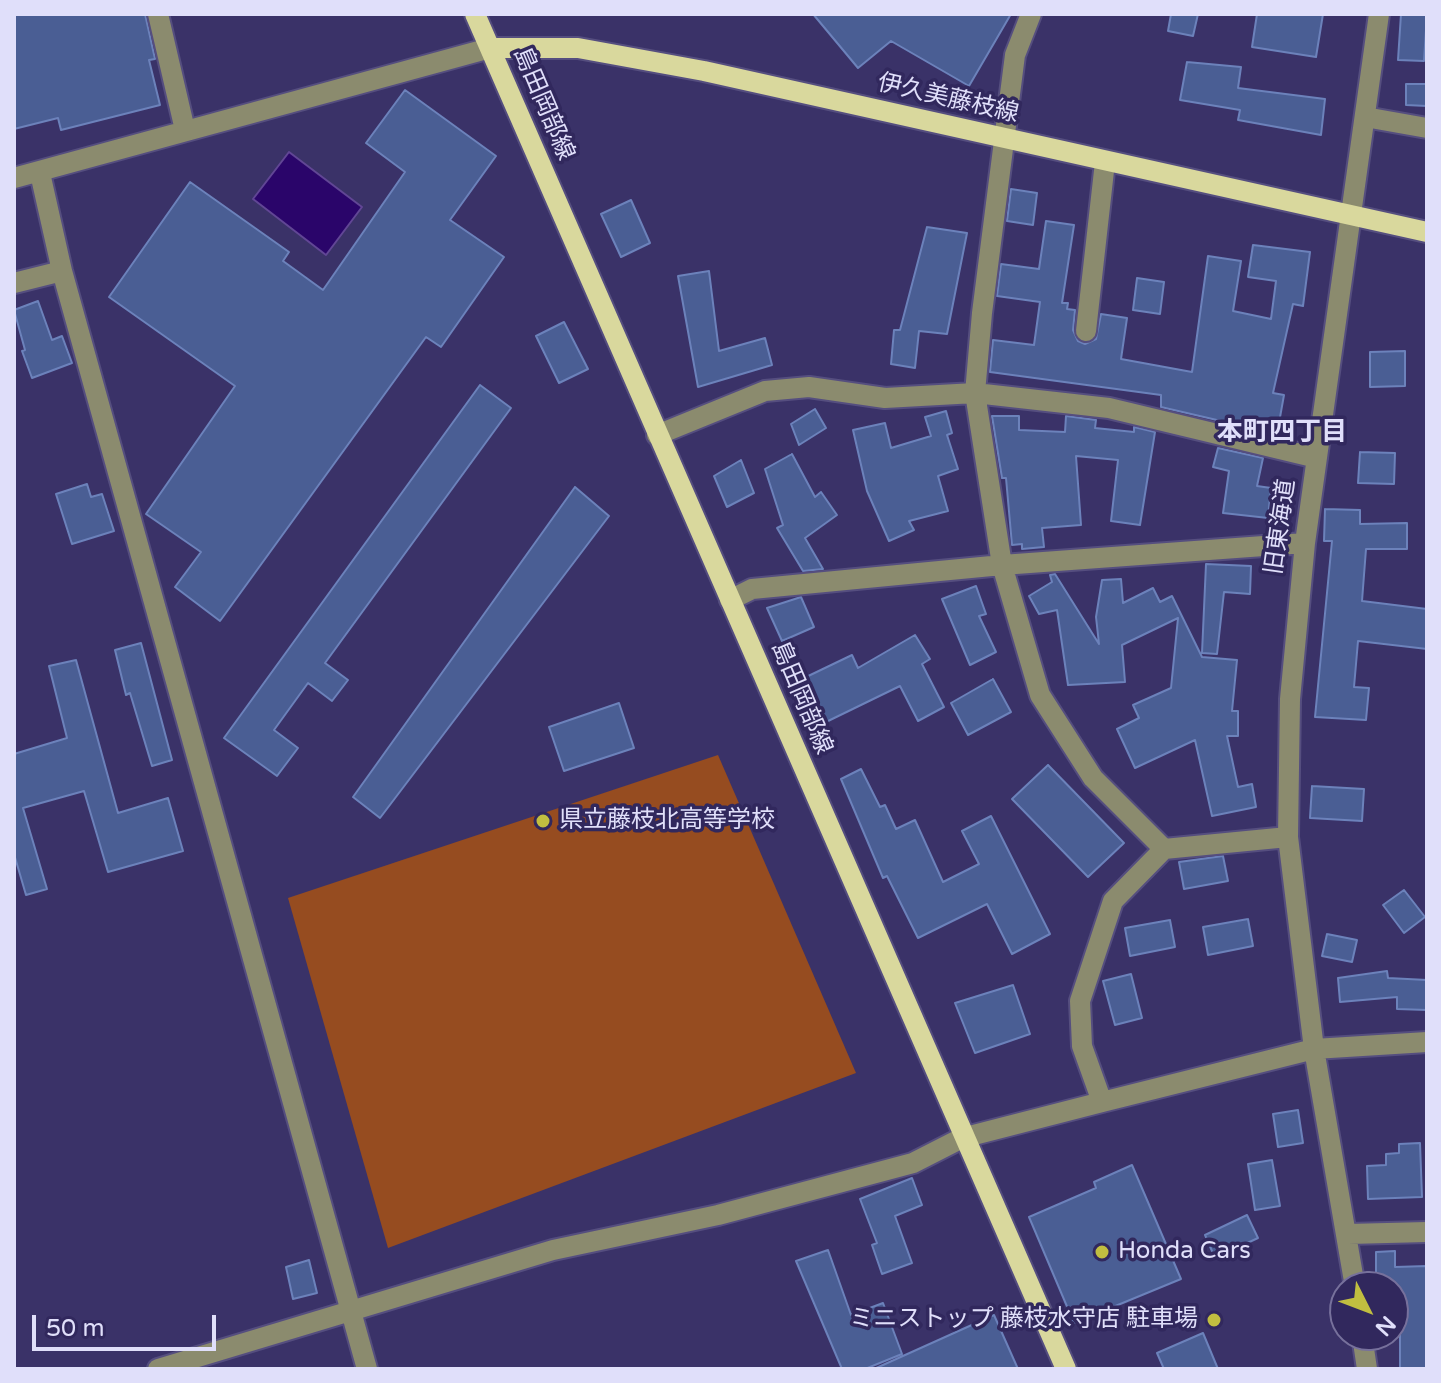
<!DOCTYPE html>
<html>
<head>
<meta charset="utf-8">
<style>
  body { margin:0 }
  #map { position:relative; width:1441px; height:1383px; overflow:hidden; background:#3a3268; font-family:"Varela Round",sans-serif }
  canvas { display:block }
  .frame { position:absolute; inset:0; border:16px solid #e0dffa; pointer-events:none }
  .north { position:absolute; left:1329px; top:1271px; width:80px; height:80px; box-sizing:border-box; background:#31285d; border:2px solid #77719c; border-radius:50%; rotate:132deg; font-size:22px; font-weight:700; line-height:32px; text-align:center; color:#e0dffa }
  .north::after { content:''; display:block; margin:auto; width:28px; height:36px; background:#c1be40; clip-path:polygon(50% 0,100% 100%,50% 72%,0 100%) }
  .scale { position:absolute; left:32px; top:1315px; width:184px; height:36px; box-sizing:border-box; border:4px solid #e0dffa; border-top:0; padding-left:10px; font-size:24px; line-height:28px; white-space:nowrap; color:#e0dffa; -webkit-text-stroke:6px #31285d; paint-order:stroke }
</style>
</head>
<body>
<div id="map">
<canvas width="1441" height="1383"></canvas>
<div class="frame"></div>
<div class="north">N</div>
<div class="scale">50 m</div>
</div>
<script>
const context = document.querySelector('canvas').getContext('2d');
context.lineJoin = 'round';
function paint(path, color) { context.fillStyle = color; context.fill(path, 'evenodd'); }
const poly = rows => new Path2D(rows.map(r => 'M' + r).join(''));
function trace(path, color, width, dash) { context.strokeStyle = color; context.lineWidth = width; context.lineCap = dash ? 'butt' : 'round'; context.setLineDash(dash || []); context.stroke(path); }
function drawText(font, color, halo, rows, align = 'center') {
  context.font = font + ' "Varela Round","Noto Sans JP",sans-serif'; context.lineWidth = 7; context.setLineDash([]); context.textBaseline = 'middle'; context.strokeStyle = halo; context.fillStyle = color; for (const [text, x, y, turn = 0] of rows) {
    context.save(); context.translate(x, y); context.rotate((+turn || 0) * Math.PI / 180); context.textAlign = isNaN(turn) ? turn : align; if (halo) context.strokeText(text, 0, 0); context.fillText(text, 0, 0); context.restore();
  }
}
paint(poly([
  [718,755,856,1073,388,1248,288,898]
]), '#964c20');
const water = poly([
  [289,152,362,207,326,255,253,199,289,152]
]);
paint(water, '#2a056a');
trace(water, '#614695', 2);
const building = poly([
  [14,14,145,14,155,59,149,60,160,105,61,130,58,118,14,129,14,14],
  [813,14,1011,14,969,86,891,41,858,68,813,14],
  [1171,14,1198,14,1193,36,1168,31,1171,14],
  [1257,14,1323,14,1316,57,1252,47,1257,14],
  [1401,14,1427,14,1424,61,1398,60,1401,14],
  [1187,62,1241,67,1238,88,1325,99,1321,135,1238,120,1240,110,1180,100,1187,62],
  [1406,84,1427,84,1427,106,1406,105,1406,84],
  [405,90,496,156,450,220,504,257,441,347,426,337,220,621,175,587,201,552,146,514,235,386,109,297,190,182,289,252,283,261,323,290,405,172,366,143,405,90],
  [1011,189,1037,193,1033,225,1007,221,1011,189],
  [631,200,650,243,621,257,601,214,631,200],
  [1046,221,1074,225,1062,303,1068,303,1067,309,1075,310,1073,330,1078,341,1085,344,1096,339,1101,314,1127,318,1121,359,1192,372,1208,256,1241,261,1233,311,1271,319,1276,281,1248,277,1253,245,1310,252,1303,306,1293,304,1273,393,1284,395,1277,434,1161,407,1161,395,990,372,993,340,1034,345,1040,302,997,296,1001,264,1039,269,1046,221],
  [927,227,967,233,947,334,919,331,915,368,891,364,894,330,900,330,927,227],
  [709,271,719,351,765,338,772,365,698,387,678,276,709,271],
  [1137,278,1164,282,1160,314,1133,310,1137,278],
  [38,301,52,340,62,336,72,363,32,378,22,351,25,350,14,310,38,301],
  [564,322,588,369,559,383,536,336,564,322],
  [1405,351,1405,386,1370,387,1370,352,1405,351],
  [480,385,511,408,325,663,348,680,332,701,308,683,274,730,298,748,277,776,224,738,480,385],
  [815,409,826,428,799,445,791,424,815,409],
  [946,411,952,433,947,435,958,469,938,476,948,511,909,521,914,530,889,541,867,491,853,430,885,423,891,448,931,436,925,417,946,411],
  [992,416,1019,416,1019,430,1065,432,1066,416,1096,420,1095,428,1134,432,1134,427,1155,432,1140,525,1111,521,1118,460,1076,456,1081,525,1042,528,1044,547,1022,549,1022,544,1012,545,1006,478,1002,478,992,416],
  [1218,448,1263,458,1257,486,1271,488,1268,518,1223,513,1229,471,1213,467,1218,448],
  [1360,452,1395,453,1394,484,1358,483,1360,452],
  [792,454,815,497,821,492,837,515,805,538,823,569,803,571,777,528,783,525,765,469,792,454],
  [741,460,754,493,727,507,714,476,741,460],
  [87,484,91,497,102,494,114,531,72,544,56,494,87,484],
  [575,487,609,516,380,818,353,797,575,487],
  [1325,509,1360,510,1360,524,1407,523,1407,549,1366,549,1362,601,1427,609,1427,649,1358,641,1354,687,1369,688,1366,720,1315,717,1332,541,1324,541,1325,509],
  [1206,564,1251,566,1250,594,1224,592,1217,654,1202,653,1206,564],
  [1055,574,1099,644,1096,617,1102,580,1121,579,1123,603,1153,588,1160,602,1172,596,1202,657,1237,660,1232,711,1238,711,1238,736,1227,736,1238,787,1252,784,1256,807,1212,816,1195,740,1135,768,1117,729,1139,718,1133,705,1171,688,1178,618,1122,645,1125,682,1068,685,1057,610,1039,614,1029,596,1052,582,1050,575,1055,574],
  [976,586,986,614,979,616,996,652,970,665,942,599,976,586],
  [801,597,814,627,782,641,767,608,801,597],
  [915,635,930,659,922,664,944,707,918,721,900,686,824,723,802,679,852,655,858,668,915,635],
  [141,643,172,760,152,766,130,693,126,695,115,650,141,643],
  [76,660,118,813,168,798,183,851,108,872,84,791,23,808,47,889,26,895,14,854,14,754,67,738,49,666,76,660],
  [993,679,1011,712,968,735,951,703,993,679],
  [619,703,634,748,564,771,549,727,619,703],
  [1048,765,1124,843,1088,877,1012,799,1048,765],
  [861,769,880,807,885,805,896,829,915,820,943,882,979,864,962,831,991,816,1050,934,1012,954,987,904,918,938,887,876,883,878,841,779,861,769],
  [1312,786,1364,789,1362,821,1310,818,1312,786],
  [1223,856,1228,881,1184,889,1179,862,1223,856],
  [1404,890,1425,917,1404,933,1383,905,1404,890],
  [1248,919,1253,946,1208,955,1203,927,1248,919],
  [1170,920,1175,947,1130,956,1125,928,1170,920],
  [1327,934,1357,940,1352,962,1322,956,1327,934],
  [1387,971,1388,978,1427,980,1427,1010,1397,1009,1397,997,1340,1002,1338,978,1387,971],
  [1131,974,1142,1018,1115,1025,1103,981,1131,974],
  [1013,985,1030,1034,975,1053,955,1003,1013,985],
  [1298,1110,1303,1143,1278,1147,1273,1114,1298,1110],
  [1420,1143,1422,1197,1368,1199,1367,1166,1386,1165,1386,1154,1399,1153,1399,1144,1420,1143],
  [1272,1160,1280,1206,1255,1210,1248,1164,1272,1160],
  [1132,1165,1181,1279,1074,1323,1029,1217,1096,1188,1094,1182,1132,1165],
  [912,1178,922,1205,895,1216,912,1263,882,1274,872,1245,877,1243,860,1199,912,1178],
  [1247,1215,1258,1238,1215,1258,1205,1235,1247,1215],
  [828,1250,851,1315,883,1303,902,1354,865,1369,842,1369,796,1261,828,1250],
  [1395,1251,1395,1267,1427,1266,1427,1369,1400,1369,1400,1314,1393,1314,1393,1287,1376,1287,1376,1252,1395,1251],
  [309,1260,317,1293,293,1299,286,1267,309,1260],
  [994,1315,1018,1369,874,1369,994,1315],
  [1203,1333,1218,1369,1164,1369,1157,1353,1203,1333]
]);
paint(building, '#4a5e94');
trace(building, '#6c82bb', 2);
const minor = poly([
  [158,14,185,130],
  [1031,14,1015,55,982,313,975,393,1002,565,1040,695,1093,778,1164,849],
  [1365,117,1427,128],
  [40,173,62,271,367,1369],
  [14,178,490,48],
  [14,283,62,271],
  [1086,331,1105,162],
  [657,435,765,391,809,387,885,398,975,393,1109,408,1317,458],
  [730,600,752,589,1002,565,1305,543],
  [1102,1102,1082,1046,1080,1001,1113,901,1164,849,1288,837],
  [1348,1234,1427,1232],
  [1355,1287,1314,1049,1288,837,1290,699,1305,543,1379,14],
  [1362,1335,1367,1369],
  [158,1369,553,1250,718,1215,913,1163,962,1138,1102,1102,1314,1049,1427,1042]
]);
const major = poly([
  [475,14,1066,1369],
  [490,48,578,48,704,71,1427,232]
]);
trace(minor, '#554e7f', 24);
trace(major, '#554e7f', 24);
trace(minor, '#8b8b6e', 20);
trace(major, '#d9d89d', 20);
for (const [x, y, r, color] of [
  [543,821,8,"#c1be40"],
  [1102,1252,8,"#c1be40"],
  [1214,1320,8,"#c1be40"]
]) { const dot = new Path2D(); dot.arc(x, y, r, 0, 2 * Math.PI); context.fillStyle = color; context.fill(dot); trace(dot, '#31285d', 3); }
drawText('24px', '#e0dffa', '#31285d', [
  ["伊久美藤枝線",948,99,13],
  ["島田岡部線",543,104,67],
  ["旧東海道",1281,527,-82],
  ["島田岡部線",801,698,67]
]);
drawText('24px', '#e0dffa', '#31285d', [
  ["県立藤枝北高等学校",559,821],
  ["Honda Cars",1118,1252],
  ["ミニストップ 藤枝水守店 駐車場",1198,1320,"right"]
], 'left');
drawText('bold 26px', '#e0dffa', '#31285d', [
  ["本町四丁目",1282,433]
]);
</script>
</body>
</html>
